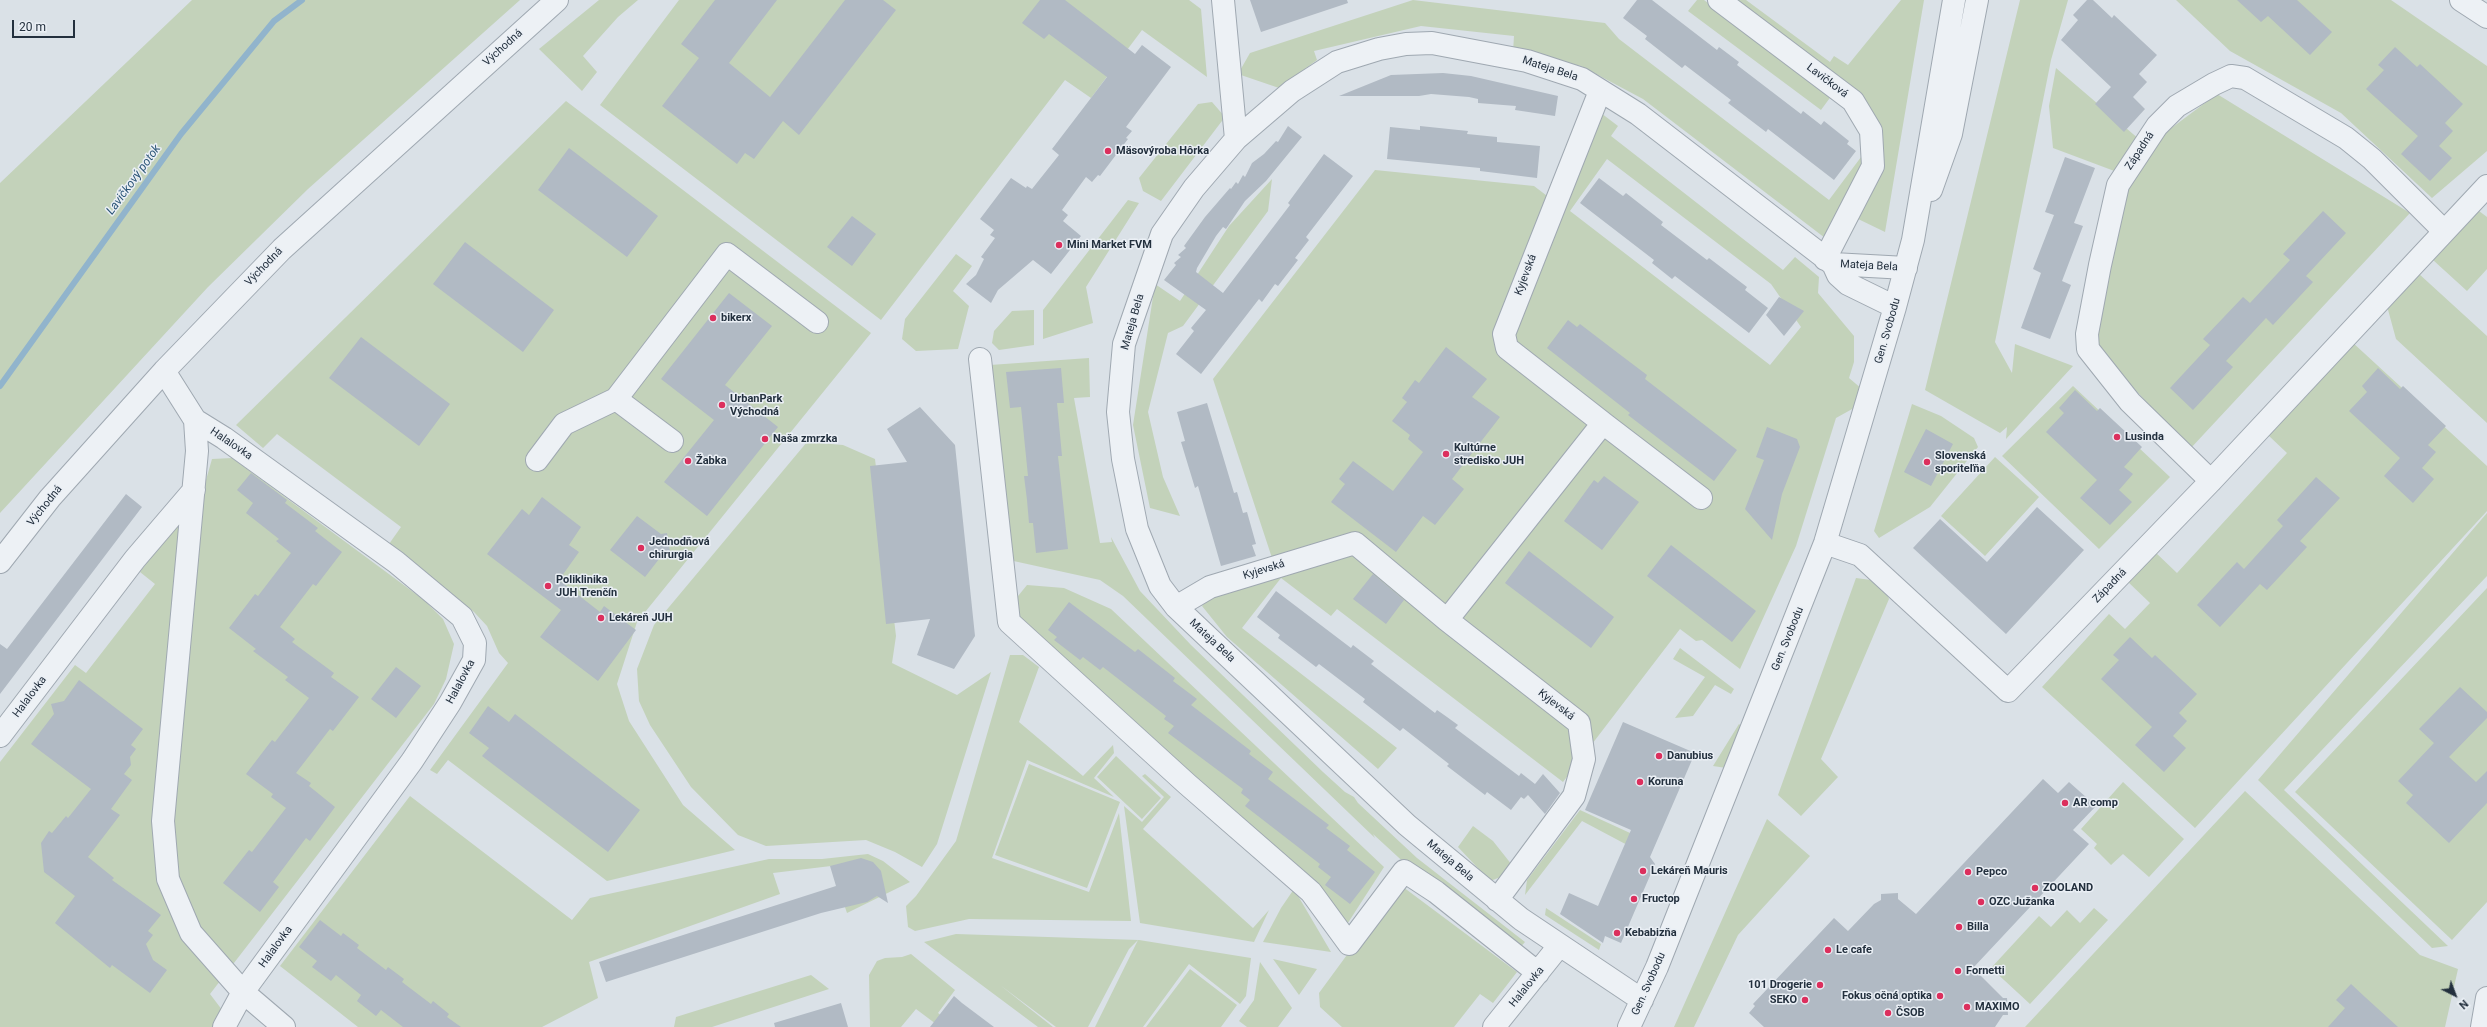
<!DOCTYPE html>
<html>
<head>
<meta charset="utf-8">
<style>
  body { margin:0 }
  #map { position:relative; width:2487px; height:1027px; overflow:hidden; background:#dae1e7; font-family:Roboto,sans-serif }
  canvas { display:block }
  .north { position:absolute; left:2435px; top:975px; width:40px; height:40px; -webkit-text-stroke:3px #eaeff5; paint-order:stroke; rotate:138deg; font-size:11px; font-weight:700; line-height:16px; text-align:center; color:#23303e }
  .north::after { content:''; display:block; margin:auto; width:14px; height:18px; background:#23303e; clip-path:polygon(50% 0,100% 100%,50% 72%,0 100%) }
  .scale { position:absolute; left:12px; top:20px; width:63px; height:18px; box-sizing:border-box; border:2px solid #23303e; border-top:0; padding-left:5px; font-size:12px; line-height:14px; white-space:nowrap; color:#23303e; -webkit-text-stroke:3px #eaeff5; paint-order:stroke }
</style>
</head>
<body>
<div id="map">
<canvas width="2487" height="1027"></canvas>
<div class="north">N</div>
<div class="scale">20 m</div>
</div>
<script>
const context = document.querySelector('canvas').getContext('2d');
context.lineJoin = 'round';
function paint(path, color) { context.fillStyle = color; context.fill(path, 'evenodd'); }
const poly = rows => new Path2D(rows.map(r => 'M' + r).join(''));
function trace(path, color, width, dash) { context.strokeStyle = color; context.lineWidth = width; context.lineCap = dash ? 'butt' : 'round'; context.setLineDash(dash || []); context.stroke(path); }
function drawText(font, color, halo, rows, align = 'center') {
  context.font = font + ' Roboto,sans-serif'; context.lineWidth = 3; context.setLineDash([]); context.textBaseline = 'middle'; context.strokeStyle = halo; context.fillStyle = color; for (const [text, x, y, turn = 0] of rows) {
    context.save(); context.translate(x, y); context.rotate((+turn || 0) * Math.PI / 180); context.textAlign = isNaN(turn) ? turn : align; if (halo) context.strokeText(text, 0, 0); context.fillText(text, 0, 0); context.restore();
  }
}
paint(poly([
  [192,0,520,0,308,189,208,287,0,513,0,183],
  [599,0,638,0,618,17,583,56,597,72,582,91,539,49],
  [679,0,1189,0,1201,9,1207,77,1142,30,1091,98,1065,80,881,320,600,105],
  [1413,0,1605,23,1619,39,1829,200,1867,149,1867,164,1829,241,1643,99,1581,66,1513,52,1514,36,1421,26,1314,51,1317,60,1279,88,1238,74,1250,53],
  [1697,0,1704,0,1832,95,1821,110,1688,11],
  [1724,0,1746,0,1830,62,1834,56,1848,65,1901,0,1924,0,1885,232,1854,217,1875,131],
  [2020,0,2068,0,2051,60,1995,342,2012,373,2015,344,2073,366,2006,439,2007,427,2000,433,1925,390],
  [2176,0,2391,0,2487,66,2487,151,2432,198,2341,113,2230,51],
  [2056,68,2140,140,2117,172,2053,148,2049,106],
  [2217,94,2410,213,2190,449,2114,367,2098,345,2098,326,2126,194,2154,141],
  [566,101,871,333,637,622,617,684,629,721,683,805,735,850,607,881,448,760,437,774,430,770,508,663,499,653,487,626,474,612,389,544,401,527,277,434,263,448,236,425],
  [1212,102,1225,117,1161,201,1143,191,1139,178,1198,104],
  [1597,110,1618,126,1611,136,1783,270,1795,257,1819,277,1818,293,1854,336,1854,362,1849,378,1862,389,1854,408,1836,418,1796,546,1740,669,1702,640,1696,641,1680,629,1563,782,1337,609,1331,616,1281,578,1242,628,1397,748,1378,769,1227,637,1202,606,1211,595,1273,561,1213,379,1375,170,1534,186,1563,208],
  [1607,159,1771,284,1801,327,1770,365,1570,211],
  [1272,179,1268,211,1183,326,1168,333,1148,412,1163,477,1180,516,1150,508,1133,425,1155,284,1180,301,1229,226],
  [1128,200,1139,203,1086,287,1093,323,1043,339,1043,310],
  [2479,211,2487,217,2487,269,2467,291,2433,260],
  [956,254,972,266,953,291,969,306,958,349,916,351,902,339,905,319],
  [2418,273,2487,336,2487,423,2396,339,2387,306],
  [1034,310,1034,345,999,350,992,343,994,331,1012,311],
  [2352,342,2487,466,2487,511,2195,828,2042,687,2109,614,2125,629,2150,603,2126,580,2154,551,2177,573,2287,453,2268,435],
  [1089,358,1090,397,1074,398,1100,543,1112,542,1111,537,1140,591,1191,645,1323,772,1345,792,1354,797,1358,803,1417,858,1525,942,1517,951,1410,868,1373,834,1375,838,1123,596,1100,580,1009,560,990,365],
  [2073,386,2170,477,2099,549,2002,456],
  [1912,404,1941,416,1974,438,1978,447,1930,507,1879,538,1874,531],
  [807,442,843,445,875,459,896,636,892,663,957,695,991,672,937,844,922,867,895,852,866,840,766,846,738,835,691,787,650,725,639,701,637,669,654,625],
  [1995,457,2039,497,1985,556,1941,516],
  [232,458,424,600,443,619,454,644,446,679,434,704,210,994,235,1027,0,1027,0,762,75,665,86,673,155,584,140,572,206,480,212,459],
  [2487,513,2487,576,2284,790,2448,946,2432,948,2258,780],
  [1856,578,1871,580,1886,592,1889,599,1821,759,1838,777,1801,816,1778,795],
  [1027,585,1064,588,1111,609,1384,867,1344,929,1015,621,1014,601],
  [2487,588,2487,902,2452,940,2295,792],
  [1680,648,1734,689,1731,694,1715,685,1693,716,1675,718,1705,677,1673,659],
  [1010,655,1023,655,1039,667,1019,722,1083,776,1113,745,1114,753,1094,778,1114,797,1027,760,992,858,1089,892,1119,813,1131,921,969,919,915,931,908,927,906,906,916,896,956,841],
  [1739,724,1743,727,1726,768,1713,766],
  [1116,756,1161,798,1142,819,1097,777],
  [1029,764,1120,802,1087,888,995,855],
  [1145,774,1171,797,1143,829,1253,928,1269,910,1254,942,1140,923,1124,806,1142,822,1164,797,1142,776],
  [2123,782,2184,839,2149,877,2123,854,2111,865,2094,848,2097,844,2081,829],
  [2245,791,2420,955,2458,969,2445,1027,2025,1027],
  [410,796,572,920,590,898,769,859,822,859,868,854,883,861,910,882,847,913,831,866,773,873,780,894,589,962,598,998,542,1027,358,1027,280,966],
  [1580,810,1654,844,1648,856,1582,821,1525,895,1527,880],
  [1767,819,1810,856,1738,935,1694,1027,1674,1027],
  [1473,826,1493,841,1512,865,1506,875,1490,881,1458,847],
  [1399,884,1517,972,1493,1003,1480,994,1454,1027,1342,1027,1320,1007,1319,993],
  [1294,889,1331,952,1263,942,1281,908],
  [1546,908,1601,944,1599,950,1545,915],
  [2094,908,2108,920,2030,1004,1991,968,2039,916,2051,927,2067,910,2080,923],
  [956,934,1139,940,1251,958,1246,996,1240,1004,1189,964,1143,1027,1095,1027,1138,940,1129,949,1088,1027,1056,1027,1000,985,1053,1027,1038,1027,924,942],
  [911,954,955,990,938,1013,956,1027,940,1027,916,1009,901,1027,870,1027,869,975,877,961,885,958,902,957],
  [1273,959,1317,969,1299,995],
  [1260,962,1292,1008,1278,1027,1247,1027,1239,1021,1254,1000],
  [1190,969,1237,1005,1221,1027,1146,1027],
  [811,975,829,989,712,1027,674,1027,676,1017]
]), '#c3d2ba');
trace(poly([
  [0,386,181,134,274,21,302,0]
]), '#91b4cc', 6);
paint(poly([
  [715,0,777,0,729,63,770,97,845,0,883,0,896,10,799,135,783,121,754,159,745,153,737,164,662,106,699,58,681,44],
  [1040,0,1065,0,1135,54,1142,45,1171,67,1126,127,1132,131,1126,138,1128,139,1100,176,1098,175,1092,182,1086,177,1062,210,1068,215,1063,221,1081,236,1051,274,1033,260,998,290,991,303,966,284,976,275,984,259,981,257,995,238,990,235,994,230,980,219,1011,178,1026,188,1027,186,1032,189,1059,155,1052,149,1107,77,1049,34,1044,39,1022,23],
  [1250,0,1347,0,1348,3,1261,32],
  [1637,0,1652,0,1717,50,1719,47,1739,62,1737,65,1801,114,1803,111,1821,125,1824,121,1849,141,1847,144,1856,151,1834,180,1768,129,1766,132,1728,103,1731,100,1685,65,1682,68,1645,39,1647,36,1623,18],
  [2087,0,2093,0,2112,18,2114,15,2157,55,2139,74,2147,82,2133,97,2145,109,2124,132,2095,104,2111,87,2061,40,2078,20,2073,15],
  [2237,0,2297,0,2332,32,2310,55,2268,16,2261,22],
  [2395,47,2417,67,2420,64,2463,104,2445,123,2453,131,2439,146,2452,158,2430,181,2401,154,2418,136,2366,89,2384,70,2378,65],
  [1443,73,1471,76,1558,96,1555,116,1515,110,1516,106,1478,103,1478,99,1469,97,1431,94,1419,96,1339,96,1391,75],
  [1288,126,1302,137,1266,181,1245,201,1226,229,1223,227,1216,236,1197,268,1196,272,1223,293,1290,205,1288,203,1324,154,1353,176,1306,237,1309,240,1295,258,1298,260,1278,286,1275,284,1262,302,1259,299,1201,374,1176,354,1194,331,1191,328,1206,310,1164,280,1176,265,1174,263,1181,257,1178,255,1186,248,1184,246,1205,217,1230,188,1231,189,1236,182,1238,184,1243,175,1245,177,1252,163,1264,154,1276,141,1278,142],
  [1420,126,1468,131,1467,134,1497,137,1497,142,1540,146,1537,178,1480,171,1480,168,1387,159,1390,127,1420,130],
  [569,148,658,216,627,257,538,190],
  [2065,157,2095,168,2074,223,2083,226,2062,281,2071,285,2050,339,2021,328,2041,273,2033,269,2054,215,2045,212],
  [1599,178,1623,196,1626,193,1663,222,1661,225,1707,260,1709,258,1747,287,1745,290,1768,308,1749,333,1675,276,1672,279,1652,263,1654,260,1580,203],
  [2323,211,2346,233,2306,276,2313,282,2273,325,2266,318,2226,361,2233,367,2193,410,2170,388,2210,345,2203,339,2243,297,2250,303,2290,260,2283,254],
  [852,216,876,234,852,266,827,247],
  [465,242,554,310,523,352,433,284],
  [729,293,772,326,725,385,778,427,707,516,664,482,714,420,661,379],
  [1779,297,1804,311,1784,336,1766,315],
  [1568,320,1577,327,1580,324,1614,350,1647,375,1645,379,1737,450,1714,481,1628,415,1630,413,1547,348],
  [361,337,450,404,419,446,329,378],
  [1446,347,1487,379,1472,397,1500,417,1452,479,1464,489,1435,525,1423,516,1396,552,1331,502,1345,484,1339,479,1353,461,1393,491,1423,452,1408,439,1410,435,1392,421,1407,402,1402,398,1415,380,1419,383],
  [1061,368,1064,403,1057,403,1062,456,1058,456,1068,549,1036,553,1033,523,1029,523,1027,500,1024,476,1028,476,1021,407,1010,408,1006,372],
  [2378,368,2400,389,2403,386,2446,426,2428,445,2436,452,2422,468,2434,479,2413,503,2384,476,2400,458,2349,411,2367,392,2362,386],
  [2075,390,2097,411,2100,408,2142,447,2124,467,2133,474,2119,490,2132,502,2110,525,2080,498,2097,480,2046,432,2064,413,2059,408],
  [1207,403,1234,493,1237,492,1243,513,1247,512,1256,544,1252,545,1256,556,1221,566,1198,486,1195,488,1181,442,1185,441,1177,412],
  [920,407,955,445,975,636,954,669,917,655,930,619,886,624,870,466,907,462,887,429],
  [1767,427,1797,439,1800,447,1782,494,1772,540,1745,509,1764,460,1756,457],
  [1926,429,1953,444,1931,486,1904,472],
  [251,473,287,500,285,503,318,528,315,531,342,552,316,586,313,584,280,627,295,639,292,642,334,673,331,677,359,697,333,731,330,729,296,773,311,783,309,786,335,807,310,841,306,838,273,882,279,887,260,912,223,883,249,850,252,852,286,808,271,797,273,794,246,774,272,740,275,742,309,698,285,680,288,677,253,651,256,649,229,628,255,594,258,596,291,553,276,541,279,539,246,513,253,503,237,490],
  [1604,476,1639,502,1602,550,1564,521,1594,480,1598,483],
  [2316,477,2340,498,2300,541,2307,547,2267,590,2260,584,2220,627,2197,605,2237,562,2244,569,2283,526,2277,520],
  [126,494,142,507,0,694,0,644,7,649],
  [542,497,581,527,569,545,579,552,559,580,600,612,604,606,636,630,598,681,540,637,561,610,487,554,522,509,529,515],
  [2037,507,2084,550,2006,634,1913,548,1940,519,1987,562],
  [637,516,661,534,667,533,670,552,663,554,645,577,610,550],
  [1671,545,1756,611,1732,642,1647,576],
  [1529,551,1614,617,1591,648,1505,583],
  [1373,574,1404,600,1386,624,1353,599],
  [1276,591,1351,648,1353,645,1374,661,1371,664,1435,713,1437,710,1447,717,1458,725,1455,728,1519,776,1521,773,1535,784,1543,774,1560,793,1545,814,1528,795,1524,799,1521,797,1511,810,1487,792,1485,795,1447,766,1449,764,1403,728,1400,731,1363,702,1365,699,1319,664,1316,667,1278,638,1280,635,1257,617],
  [1069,602,1135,652,1138,649,1175,678,1173,681,1197,699,1191,705,1251,751,1249,754,1273,772,1268,779,1329,825,1326,828,1350,846,1347,850,1375,872,1350,904,1325,885,1331,877,1318,867,1320,864,1245,806,1250,800,1241,793,1243,789,1168,733,1174,726,1164,719,1166,716,1103,667,1100,670,1083,657,1080,660,1054,640,1057,637,1048,630],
  [2130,637,2152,658,2155,655,2197,694,2179,713,2187,721,2173,736,2186,748,2164,772,2135,745,2152,727,2101,679,2119,660,2113,655],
  [396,667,421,686,396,718,371,699],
  [79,680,143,729,131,745,136,749,130,757,131,765,124,774,132,780,111,809,120,815,88,857,114,878,112,880,161,915,148,931,153,935,146,944,153,960,167,970,150,993,112,965,110,968,55,923,75,896,44,872,41,843,49,831,52,833,66,816,68,818,91,789,31,744,54,714,51,704,64,701],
  [2460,687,2487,712,2487,718,2449,757,2476,782,2487,771,2487,803,2449,843,2406,803,2413,795,2398,781,2434,743,2419,729],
  [488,706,509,722,515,714,640,810,608,852,482,756,489,748,469,733],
  [1623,722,1695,753,1650,857,1655,864,1621,943,1605,936,1603,943,1560,914,1569,893,1598,906,1631,830,1585,810],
  [2043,779,2058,793,2069,782,2096,806,2073,830,2089,844,1973,968,2003,998,2007,998,2008,1015,2003,1015,1995,1027,1764,1027,1749,1013,1755,1006,1753,1004,1834,918,1848,931,1874,904,1881,900,1881,894,1898,893,1898,899,1916,914],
  [861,858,873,862,881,871,888,903,877,896,867,902,821,913,606,982,599,962,836,886,830,866],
  [320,920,341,936,343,933,359,945,357,948,386,970,388,967,404,979,402,982,431,1004,433,1001,449,1014,447,1017,461,1027,403,1027,381,1010,376,1016,357,1001,361,995,336,975,331,981,312,967,317,961,299,947],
  [2351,984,2365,997,2398,1027,2328,1027,2345,1008,2336,1000],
  [954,996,962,1003,994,1027,930,1027],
  [841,1003,848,1027,775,1027,774,1023]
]), '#b1bac4');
const street = poly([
  [1223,0,1236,139],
  [1719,0,1853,101,1871,131,1873,166,1825,259],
  [2461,0,2487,17],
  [1931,190,1951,134,1977,0],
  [1833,264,1906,268],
  [980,359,1009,622,1187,784,1311,892,1349,944,1404,871,1436,892,1538,973],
  [164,371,195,420,197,451,163,821,168,879,191,933,243,992,284,1027],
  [616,399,672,441],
  [195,420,224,438,396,562,462,617,475,643,474,660,450,703,412,761,243,992,224,1027],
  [1603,423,1701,498],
  [537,460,564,424,616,399,727,254,817,322],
  [2211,481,2130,402,2088,349,2087,334,2100,265,2118,185,2157,126,2177,106,2214,84,2231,76,2245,78,2346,138,2372,159,2444,231],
  [1825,543,1860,555,2008,691,2211,481,2487,186],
  [0,562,50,498,164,371,282,249,557,0],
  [1176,607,1210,587,1355,543,1447,620,1579,723,1584,759,1574,796,1497,900],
  [1447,620,1603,423,1507,348,1504,334,1600,91],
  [0,736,135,559,194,490],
  [1642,1000,1521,919,1407,825,1176,607,1160,586,1137,529,1123,459,1118,412,1124,344,1162,234,1194,188,1236,139,1292,91,1337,62,1379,49,1406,44,1432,43,1527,61,1582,79,1638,114,1777,221,1833,264,1838,275,1848,284,1895,307],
  [1494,1027,1559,946],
  [1629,1027,1657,967,1825,543,1895,307,1913,240,1954,0],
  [2482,1027,2487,998]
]);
trace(street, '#9fa8b1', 24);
trace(street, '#edf1f5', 22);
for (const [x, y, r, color] of [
  [1108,151,4,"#dc2f5d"],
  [1059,245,4,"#dc2f5d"],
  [713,318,4,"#dc2f5d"],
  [722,405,4,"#dc2f5d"],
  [2117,437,4,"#dc2f5d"],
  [765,439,4,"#dc2f5d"],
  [1446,454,4,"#dc2f5d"],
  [688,461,4,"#dc2f5d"],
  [1927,462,4,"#dc2f5d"],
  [641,548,4,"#dc2f5d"],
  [548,586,4,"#dc2f5d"],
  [601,618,4,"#dc2f5d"],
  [1659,756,4,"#dc2f5d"],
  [1640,782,4,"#dc2f5d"],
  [2065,803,4,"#dc2f5d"],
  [1643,871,4,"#dc2f5d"],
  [1968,872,4,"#dc2f5d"],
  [2035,888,4,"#dc2f5d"],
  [1634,899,4,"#dc2f5d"],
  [1981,902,4,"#dc2f5d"],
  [1959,927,4,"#dc2f5d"],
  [1617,933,4,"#dc2f5d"],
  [1828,950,4,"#dc2f5d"],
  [1958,971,4,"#dc2f5d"],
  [1820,985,4,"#dc2f5d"],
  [1940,996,4,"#dc2f5d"],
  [1805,1000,4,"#dc2f5d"],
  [1967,1007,4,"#dc2f5d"],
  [1888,1013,4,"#dc2f5d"]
]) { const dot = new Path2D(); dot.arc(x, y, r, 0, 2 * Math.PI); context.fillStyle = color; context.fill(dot); trace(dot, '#eaeff5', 1.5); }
drawText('11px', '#23303e', '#eaeff5', [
  ["Východná",503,48,-42],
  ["Mateja Bela",1550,69,18],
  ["Lavičková",1827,81,37],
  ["Západná",2140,151,-57],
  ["Mateja Bela",1869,266,3],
  ["Východná",264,267,-46],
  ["Kyjevská",1526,275,-69],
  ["Mateja Bela",1133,322,-74],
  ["Gen. Svobodu",1888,331,-74],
  ["Halalovka",231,444,34],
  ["Východná",45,506,-51],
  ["Kyjevská",1264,570,-17],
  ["Západná",2110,586,-46],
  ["Gen. Svobodu",1788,639,-68],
  ["Mateja Bela",1212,641,43],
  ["Halalovka",461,682,-62],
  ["Halalovka",30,697,-53],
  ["Kyjevská",1556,705,38],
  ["Mateja Bela",1450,861,40],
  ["Halalovka",276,947,-54],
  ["Gen. Svobodu",1649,984,-66],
  ["Halalovka",1527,987,-51]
]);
drawText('bold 11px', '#23303e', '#eaeff5', [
  ["Mäsovýroba Hôrka",1116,151],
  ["Mini Market FVM",1067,245],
  ["bikerx",721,318],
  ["UrbanPark",730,399],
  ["Východná",730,412],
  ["Lusinda",2125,437],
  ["Naša zmrzka",773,439],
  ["Kultúrne",1454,448],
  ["stredisko JUH",1454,461],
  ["Slovenská",1935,456],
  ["sporiteľňa",1935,469],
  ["Žabka",696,461],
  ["Jednodňová",649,542],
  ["chirurgia",649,555],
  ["Poliklinika",556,580],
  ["JUH Trenčín",556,593],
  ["Lekáreň JUH",609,618],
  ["Danubius",1667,756],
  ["Koruna",1648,782],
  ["AR comp",2073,803],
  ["Lekáreň Mauris",1651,871],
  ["Pepco",1976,872],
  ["ZOOLAND",2043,888],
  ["Fructop",1642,899],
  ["OZC Južanka",1989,902],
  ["Billa",1967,927],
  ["Kebabizňa",1625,933],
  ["Le cafe",1836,950],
  ["Fornetti",1966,971],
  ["101 Drogerie",1812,985,"right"],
  ["Fokus očná optika",1932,996,"right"],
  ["SEKO",1797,1000,"right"],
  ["MAXIMO",1975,1007],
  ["ČSOB",1896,1013]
], 'left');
drawText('italic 12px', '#2a5476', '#eaeff5', [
  ["Lavičkový potok",134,180,-54]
]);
</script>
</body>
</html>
